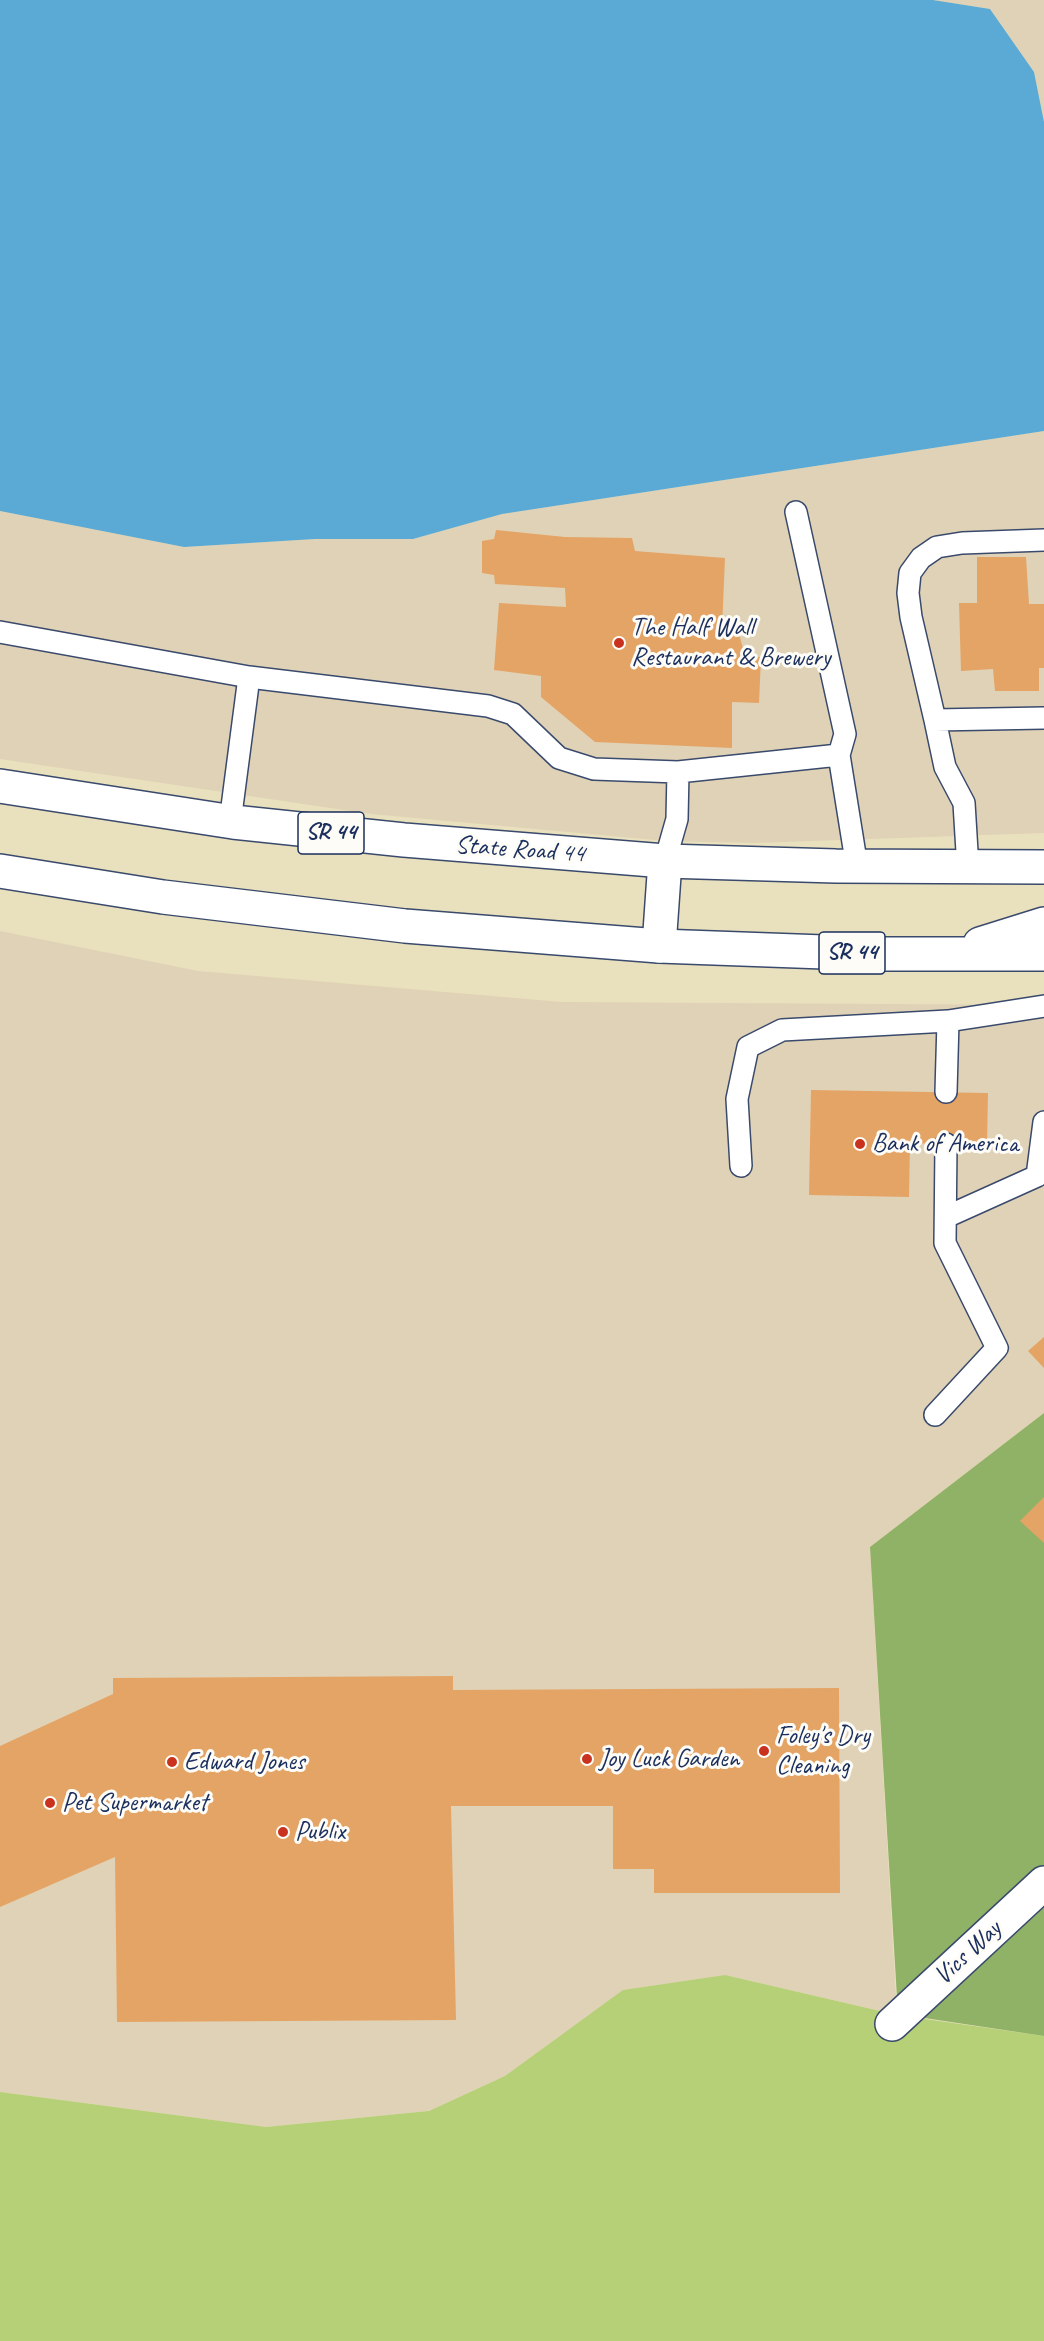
<!DOCTYPE html>
<html>
<head>
<meta charset="utf-8">
<style>
  body { margin:0 }
  canvas { display:block; background:#e9e0bd }
</style>
</head>
<body>
<canvas width="1044" height="2341"></canvas>
<script>
const context = document.querySelector('canvas').getContext('2d');
context.lineJoin = 'round';
function paint(path, color) { context.fillStyle = color; context.fill(path, 'evenodd'); }
const poly = rows => new Path2D(rows.map(r => 'M' + r).join(''));
function trace(path, color, width, dash) { context.strokeStyle = color; context.lineWidth = width; context.lineCap = dash ? 'butt' : 'round'; context.setLineDash(dash || []); context.stroke(path); }
function drawText(font, color, halo, rows, align = 'center') {
  context.font = font + ' Caveat,sans-serif'; context.lineWidth = 6; context.setLineDash([]); context.textBaseline = 'middle'; context.strokeStyle = halo; context.fillStyle = color; for (const [text, x, y, turn = 0] of rows) {
    context.save(); context.translate(x, y); context.rotate((+turn || 0) * Math.PI / 180); context.textAlign = isNaN(turn) ? turn : align; if (halo) context.strokeText(text, 0, 0); context.fillText(text, 0, 0); context.restore();
  }
}
paint(poly([
  [933,0,1044,0,1044,122,1034,72,990,9],
  [1044,431,1044,833,754,843,666,841,371,814,0,759,0,511,184,547,315,539,413,539,502,514],
  [0,931,198,971,562,1002,1044,1005,1044,1413,870,1547,897,2015,725,1975,624,1990,505,2076,429,2111,266,2127,0,2092]
]), '#e0d2b6');
paint(poly([
  [725,1975,897,2015,1044,2036,1044,2341,0,2341,0,2092,266,2127,429,2111,505,2076,623,1990]
]), '#b5d076');
paint(poly([
  [1044,1413,1044,2036,898,2014,870,1547]
]), '#90b267');
paint(poly([
  [0,0,933,0,990,9,1034,72,1044,122,1044,431,502,514,413,539,315,539,184,547,0,511]
]), '#5baad5');
paint(poly([
  [496,530,565,537,632,538,635,551,725,558,722,629,738,630,745,656,761,657,759,703,732,702,732,748,595,742,541,697,541,676,494,670,499,603,566,607,565,588,495,584,494,575,482,573,482,541,494,539],
  [977,557,1026,557,1029,604,1044,604,1044,668,1039,668,1039,691,995,691,993,669,961,671,959,603,977,603],
  [811,1090,988,1093,987,1145,910,1143,909,1197,809,1195],
  [1044,1337,1044,1368,1028,1351],
  [1044,1497,1044,1543,1020,1521],
  [453,1676,453,1690,839,1688,840,1893,654,1893,654,1869,613,1869,613,1806,451,1806,456,2020,117,2022,115,1857,0,1907,0,1746,113,1694,113,1678]
]), '#e4a466');
const service = poly([
  [1044,540,962,543,937,547,921,558,910,573,908,593,911,617,935,720,1044,718],
  [0,632,249,677,230,822],
  [249,677,488,706,513,714,559,758,594,769,678,772,677,819,665,861],
  [935,720,945,767,964,803,968,868],
  [839,755,857,867],
  [678,772,839,755,845,734,796,512],
  [946,1092,948,1021],
  [741,1166,737,1099,748,1047,782,1030,948,1021,1044,1006],
  [946,1217,1037,1176,1044,1122],
  [935,1415,997,1348,945,1243,946,1144]
]);
const minor = poly([
  [659,946,665,861],
  [892,2024,1044,1883]
]);
const primary = poly([
  [0,786,233,822,404,840,665,861,836,866,1044,867],
  [0,871,163,897,405,926,659,946,879,954,1044,954],
  [980,944,1044,924]
]);
trace(service, '#3a4a6c', 24);
trace(minor, '#3a4a6c', 36);
trace(primary, '#3a4a6c', 36);
trace(service, '#fff', 21);
trace(minor, '#fff', 33);
trace(primary, '#fff', 33);
for (const [x, y, r, color] of [
  [619,643,6,"#c8321e"],
  [860,1144,6,"#c8321e"],
  [764,1751,6,"#c8321e"],
  [587,1759,6,"#c8321e"],
  [172,1762,6,"#c8321e"],
  [50,1803,6,"#c8321e"],
  [283,1832,6,"#c8321e"]
]) { const dot = new Path2D(); dot.arc(x, y, r, 0, 2 * Math.PI); context.fillStyle = color; context.fill(dot); trace(dot, '#fdfcf7', 2); }
for (const [x, y, w] of [
  [331,833,66],
  [852,953,66]
]) { const box = new Path2D(); box.roundRect(x - w / 2, y - 21, w, 42, 4.5); context.fillStyle = '#fdfcf7'; context.fill(box); trace(box, '#1b2f5e', 1.5); }
drawText('bold 24px', '#1b2f5e', null, [
  ["SR 44",331,833],
  ["SR 44",852,953]
]);
drawText('26px', '#1b2f5e', '#fdfcf7', [
  ["The Half Wall",631,628],
  ["Restaurant & Brewery",631,658],
  ["Bank of America",872,1144],
  ["Foley's Dry",776,1736],
  ["Cleaning",776,1766],
  ["Joy Luck Garden",599,1759],
  ["Edward Jones",184,1762],
  ["Pet Supermarket",62,1803],
  ["Publix",295,1832]
], 'left');
drawText('26px', '#1b2f5e', '#fdfcf7', [
  ["State Road 44",520,850,4],
  ["Vics Way",968,1953,-43]
]);
</script>
</body>
</html>
